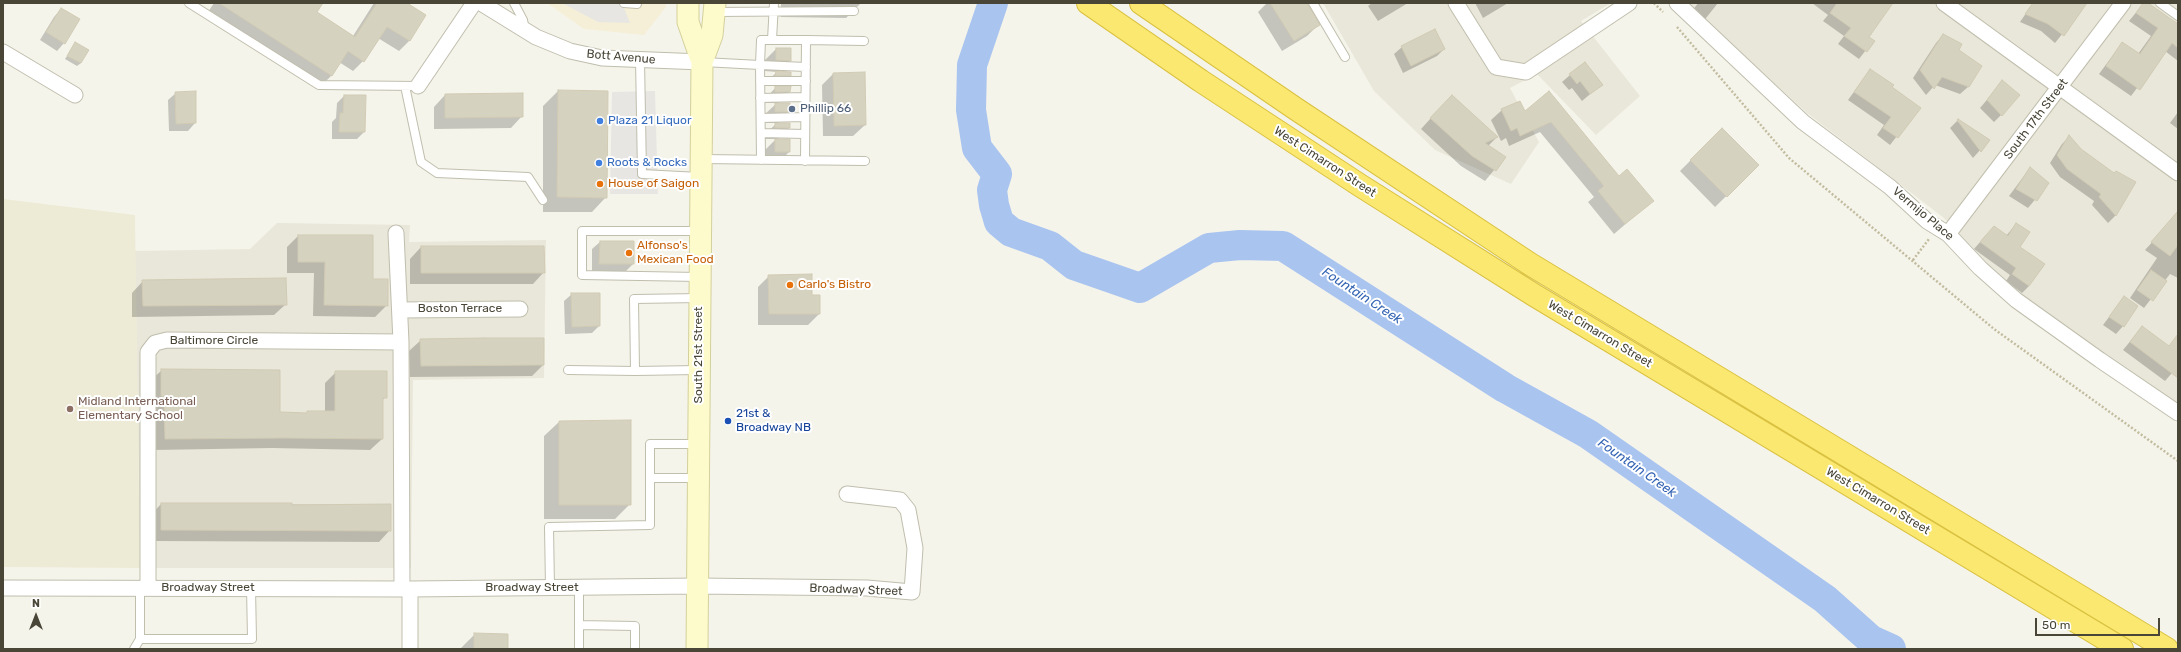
<!DOCTYPE html>
<html>
<head>
<meta charset="utf-8">
<style>
  body { margin:0 }
  #map { position:relative; width:2181px; height:652px; overflow:hidden; background:#f5f4eb; font-family:Rubik,sans-serif }
  canvas { display:block }
  .frame { position:absolute; inset:0; border:4px solid #494638; pointer-events:none }
  .north { position:absolute; left:16px; top:596px; width:40px; height:40px; -webkit-text-stroke:3px #fff; paint-order:stroke; rotate:0deg; font-size:11px; font-weight:700; line-height:16px; text-align:center; color:#494638 }
  .north::after { content:''; display:block; margin:auto; width:14px; height:18px; background:#494638; clip-path:polygon(50% 0,100% 100%,50% 72%,0 100%) }
  .scale { position:absolute; left:2035px; top:618px; width:125px; height:18px; box-sizing:border-box; border:2px solid #494638; border-top:0; padding-left:5px; font-size:12px; line-height:14px; white-space:nowrap; color:#494638; -webkit-text-stroke:3px #fff; paint-order:stroke }
</style>
</head>
<body>
<div id="map">
<canvas width="2181" height="652"></canvas>
<div class="frame"></div>
<div class="north">N</div>
<div class="scale">50 m</div>
</div>
<script>
const context = document.querySelector('canvas').getContext('2d');
context.lineJoin = 'round';
function paint(path, color) { context.fillStyle = color; context.fill(path, 'evenodd'); }
const poly = rows => new Path2D(rows.map(r => 'M' + r).join(''));
function trace(path, color, width, dash) { context.strokeStyle = color; context.lineWidth = width; context.lineCap = dash ? 'butt' : 'round'; context.setLineDash(dash || []); context.stroke(path); }
function drawText(font, color, halo, rows, align = 'center') {
  context.font = font + ' Rubik,sans-serif'; context.lineWidth = 4; context.setLineDash([]); context.textBaseline = 'middle'; context.strokeStyle = halo; context.fillStyle = color; for (const [text, x, y, turn = 0] of rows) {
    context.save(); context.translate(x, y); context.rotate((+turn || 0) * Math.PI / 180); context.textAlign = isNaN(turn) ? turn : align; if (halo) context.strokeText(text, 0, 0); context.fillText(text, 0, 0); context.restore();
  }
}
paint(poly([
  [1323,3,1611,3,1581,21,1640,96,1596,135,1537,74,1510,88,1539,142,1511,184,1435,150,1374,91],
  [1687,3,2178,3,2178,405,2109,359,2036,306,1972,253,1944,218,1807,113],
  [277,223,410,225,409,242,546,240,544,378,413,380,411,568,140,568,135,251,250,249]
]), '#e9e7d9');
paint(poly([
  [547,3,666,3,666,7,644,35,584,29]
]), '#f5efd7');
paint(poly([
  [3,199,135,215,140,568,3,567]
]), '#edebd5');
paint(poly([
  [562,3,622,3,630,23,598,22],
  [655,91,658,194,610,194,612,92]
]), '#e7e6e2');
paint(poly([
  [214,3,322,3,316,12,353,36,374,3,405,3,425,15,409,41,399,51,378,38,363,61,353,71,339,62,331,76,321,86,208,12],
  [781,3,861,3,846,18,781,17],
  [1267,3,1306,3,1318,25,1307,36,1282,51,1258,12],
  [1372,3,1408,3,1378,21,1368,6],
  [1475,3,1508,3,1483,18],
  [1698,3,1718,3,1702,23,1690,14],
  [1812,3,1887,3,1868,38,1873,41,1859,59,1838,44,1844,36,1823,21,1828,15],
  [2033,3,2076,3,2083,8,2055,43,2041,31,2020,22],
  [2144,3,2178,28,2178,61,2165,51,2131,96,2099,74,2122,43,2138,54,2151,36,2129,21],
  [61,9,64,43,57,51,40,40,54,17],
  [1943,35,1957,50,1980,66,1968,87,1960,94,1935,85,1926,95,1913,78,1936,43],
  [75,44,81,63,77,66,65,59],
  [1402,47,1444,49,1437,56,1403,73,1394,54],
  [776,49,790,60,778,72,790,75,777,88,790,91,777,104,789,111,777,124,789,128,777,140,789,152,778,163,764,163,764,151,776,139,764,139,764,135,777,123,764,123,764,115,777,103,765,103,765,99,777,86,765,86,765,83,777,72,765,71,765,60],
  [1870,70,1919,108,1890,145,1877,135,1884,125,1848,100],
  [833,74,865,125,853,136,823,136,822,85],
  [1570,75,1601,85,1582,101,1572,88,1569,90,1562,82],
  [2002,82,2001,115,1994,122,1980,108],
  [558,91,606,197,592,212,543,212,543,106],
  [176,93,195,123,188,131,169,131,168,100],
  [1549,93,1619,177,1652,201,1614,234,1588,202,1594,197,1540,132,1509,146,1506,138,1501,141,1491,120,1502,110,1524,113],
  [445,95,522,116,511,128,434,129,434,107],
  [344,96,364,132,357,139,332,139,332,122,336,118,337,103],
  [1441,107,1497,137,1488,146,1504,158,1485,181,1461,166,1421,129],
  [2178,112,2178,129,2170,123],
  [1957,121,1989,140,1973,158,1950,128],
  [1722,129,1758,165,1715,207,1680,171],
  [2069,137,2081,150,2114,174,2135,183,2115,216,2108,223,2092,205,2094,201,2060,177,2050,163,2062,144],
  [2030,168,2048,184,2028,208,2009,196],
  [2178,214,2178,278,2170,274,2144,308,2130,298,2157,258,2145,250],
  [2016,224,2019,247,2029,286,2022,293,2006,281,2010,275,1974,249,1987,234,2006,236],
  [298,236,372,236,372,280,386,306,375,317,313,316,314,273,287,273,287,247],
  [600,242,633,242,633,264,625,272,592,271,592,249],
  [421,247,544,272,533,284,410,284,410,259],
  [769,276,811,296,819,314,808,325,758,325,758,287],
  [143,281,286,304,274,315,132,317,132,293],
  [572,294,599,326,592,333,565,334,564,301],
  [2124,297,2123,326,2116,334,2103,325],
  [2142,327,2169,347,2178,348,2178,366,2165,381,2123,350],
  [421,340,543,365,532,376,410,377,409,351],
  [162,370,279,413,325,413,325,383,336,372,386,397,382,400,382,439,370,450,272,448,154,450,150,381],
  [630,421,630,504,615,519,544,519,544,436,559,422],
  [161,504,390,505,390,530,379,542,150,541,150,516],
  [475,634,507,649,460,649]
]), '#0003');
trace(poly([
  [993,3,972,65,971,110,977,148,997,174,992,190,994,205,999,222,1011,232,1050,246,1074,265,1140,288,1209,248,1240,245,1283,246,1505,388,1588,434,1825,599,1871,640,1891,649]
]), '#a9c4ef', 30);
const building = poly([
  [219,3,323,3,317,12,355,37,377,3,407,3,426,15,410,41,387,27,364,62,348,51,332,76,219,3],
  [1270,3,1307,3,1320,25,1294,41,1270,3],
  [1837,3,1893,3,1869,37,1875,41,1867,52,1844,36,1851,28,1830,13,1837,3],
  [2033,3,2087,3,2064,36,2048,24,2025,14,2033,3],
  [2143,3,2148,3,2178,24,2178,48,2172,43,2140,90,2106,66,2122,42,2140,54,2158,28,2136,13,2143,3],
  [61,8,80,19,65,44,46,32,61,8],
  [1435,29,1445,49,1411,66,1401,46,1435,29],
  [1943,34,1962,44,1959,50,1982,66,1969,87,1942,77,1934,89,1920,70,1943,34],
  [75,42,89,50,81,63,67,56,75,42],
  [776,48,791,48,791,61,776,60,776,48],
  [1585,62,1603,85,1590,94,1580,81,1577,84,1569,74,1585,62],
  [1870,69,1894,85,1892,87,1921,108,1898,138,1883,128,1891,117,1854,92,1870,69],
  [776,71,791,72,791,76,775,76,776,71],
  [865,72,866,125,834,126,833,73,865,72],
  [2002,80,2020,95,2002,116,1987,100,2002,80],
  [775,86,791,86,790,92,775,92,775,86],
  [558,90,608,91,607,198,557,197,558,90],
  [196,91,196,123,176,124,175,92,196,91],
  [1549,91,1619,176,1627,169,1654,201,1625,224,1598,191,1604,186,1551,122,1520,136,1517,128,1511,131,1501,109,1520,101,1525,111,1549,91],
  [523,93,523,117,445,118,445,94,523,93],
  [344,95,366,95,365,132,339,132,340,113,343,113,344,95],
  [1452,95,1498,137,1485,143,1506,157,1496,171,1472,156,1430,118,1452,95],
  [775,103,790,103,790,112,775,112,775,103],
  [1958,119,1990,140,1981,152,1957,120,1958,119],
  [775,123,790,123,790,128,775,128,775,123],
  [1722,128,1759,165,1727,197,1690,160,1722,128],
  [2069,135,2081,149,2114,173,2116,171,2136,182,2116,216,2099,197,2101,194,2067,169,2057,155,2069,135],
  [775,139,790,139,790,152,775,152,775,139],
  [2030,167,2049,183,2037,201,2016,189,2030,167],
  [2178,211,2178,245,2170,256,2151,242,2178,211],
  [2016,223,2030,232,2020,247,2045,264,2029,286,2012,274,2016,268,1980,242,1994,226,2008,236,2016,223],
  [298,235,373,235,373,279,388,279,388,306,324,305,325,262,298,262,298,235],
  [600,241,634,241,634,264,599,264,600,241],
  [421,246,544,246,545,273,421,273,421,246],
  [2151,270,2167,281,2153,301,2137,290,2151,270],
  [812,274,812,295,820,295,820,314,769,314,768,275,812,274],
  [286,278,287,305,143,306,142,280,286,278],
  [571,293,600,293,600,326,572,327,571,293],
  [2124,296,2138,306,2124,327,2109,317,2124,296],
  [2142,326,2169,346,2178,334,2178,378,2130,342,2142,326],
  [485,338,544,338,544,365,421,366,420,339,485,338],
  [161,369,280,370,280,412,307,413,307,411,335,411,335,371,387,371,387,398,383,398,383,439,283,438,165,439,164,397,161,396,161,369],
  [631,420,631,505,559,505,559,421,631,420],
  [161,503,292,503,292,505,391,504,391,531,161,530,161,503],
  [474,633,508,634,508,649,474,649,474,633]
]);
paint(building, '#d6d2c0');
trace(building, '#d1cbb3', 1);
const lane = poly([
  [189,3,319,85,418,86],
  [514,3,523,20,525,30],
  [624,3,637,4],
  [1313,3,1345,57],
  [2160,3,2178,16],
  [715,12,854,11],
  [772,40,774,3],
  [806,40,864,41],
  [640,59,642,174,700,177],
  [703,62,760,65,761,40,806,40,805,161],
  [760,81,806,81],
  [405,86,421,162,437,173,528,177,543,200],
  [760,98,805,97],
  [761,118,805,117],
  [761,133,805,134],
  [702,159,865,161],
  [761,160,760,65,806,67],
  [699,277,582,275,582,231,700,231],
  [568,370,635,371,634,299,700,298],
  [635,371,698,370],
  [650,478,650,444,698,444],
  [140,588,140,639,252,639,251,588],
  [550,588,549,527,650,525,650,478,699,478],
  [579,625,635,626,635,649],
  [134,649,140,639],
  [579,649,579,587]
]);
const street = poly([
  [481,3,536,37,570,51,602,58,702,62],
  [1456,3,1496,67,1526,72,1629,3],
  [1677,3,1803,122,1890,187,1927,221,1948,234,1980,268,2016,300,2100,360,2178,413],
  [1944,3,2178,173],
  [3,52,75,95],
  [418,86,474,3],
  [396,233,401,342],
  [1948,234,2123,3],
  [400,310,520,309],
  [3,588,410,589,698,586,867,588,912,592,915,548,908,510,900,500,847,494],
  [148,588,148,352,155,343,167,340,401,342,402,589],
  [410,649,410,589]
]);
const secondary = poly([
  [688,3,688,22,702,62,697,649],
  [702,62,712,35,715,3]
]);
const highway = poly([
  [1088,3,1201,81,1361,186,1534,295,2122,649],
  [1141,3,1296,109,1530,264,2167,649]
]);
trace(lane, '#c0bead', 10);
trace(street, '#c0bead', 17);
trace(secondary, '#d3d09b', 23);
trace(highway, '#dac140', 24);
trace(poly([
  [1654,3,1663,12],
  [1677,27,1789,158,1994,329,2178,461],
  [1913,260,1929,239]
]), '#c2bc9f', 2.5, [2, 2]);
trace(lane, '#fff', 8);
trace(street, '#fff', 15);
trace(secondary, '#fdfbcc', 21);
trace(highway, '#fae871', 22);
for (const [x, y, r, color] of [
  [792,109,4,"#5c6f8a"],
  [600,121,4,"#3f7fe0"],
  [599,163,4,"#3f7fe0"],
  [600,184,4,"#e8710a"],
  [629,253,4,"#e8710a"],
  [790,285,4,"#e8710a"],
  [70,409,4,"#8d6e63"],
  [728,421,4,"#1a4fb4"]
]) { const dot = new Path2D(); dot.arc(x, y, r, 0, 2 * Math.PI); context.fillStyle = color; context.fill(dot); trace(dot, '#fff', 1.5); }
drawText('12px', '#494638', '#fff', [
  ["Bott Avenue",621,57,5],
  ["South 17th Street",2036,119,-53],
  ["West Cimarron Street",1325,162,33],
  ["Vermijo Place",1923,214,40],
  ["Boston Terrace",460,309],
  ["West Cimarron Street",1600,334,31],
  ["Baltimore Circle",214,341],
  ["South 21st Street",699,355,-90],
  ["West Cimarron Street",1878,501,31],
  ["Broadway Street",208,588],
  ["Broadway Street",532,588],
  ["Broadway Street",856,590,2]
]);
drawText('12px', '#4e5e75', '#fff', [
  ["Phillip 66",800,109]
], 'left');
drawText('12px', '#366cbe', '#fff', [
  ["Plaza 21 Liquor",608,121],
  ["Roots & Rocks",607,163]
], 'left');
drawText('12px', '#c56008', '#fff', [
  ["House of Saigon",608,184],
  ["Alfonso's",637,246],
  ["Mexican Food",637,260],
  ["Carlo's Bistro",798,285]
], 'left');
drawText('12px', '#785e54', '#fff', [
  ["Midland International",78,402],
  ["Elementary School",78,416]
], 'left');
drawText('12px', '#164399', '#fff', [
  ["21st &",736,414],
  ["Broadway NB",736,428]
], 'left');
drawText('italic 13px', '#3363b3', '#fff', [
  ["Fountain Creek",1362,296,33],
  ["Fountain Creek",1637,468,35]
]);
</script>
</body>
</html>
